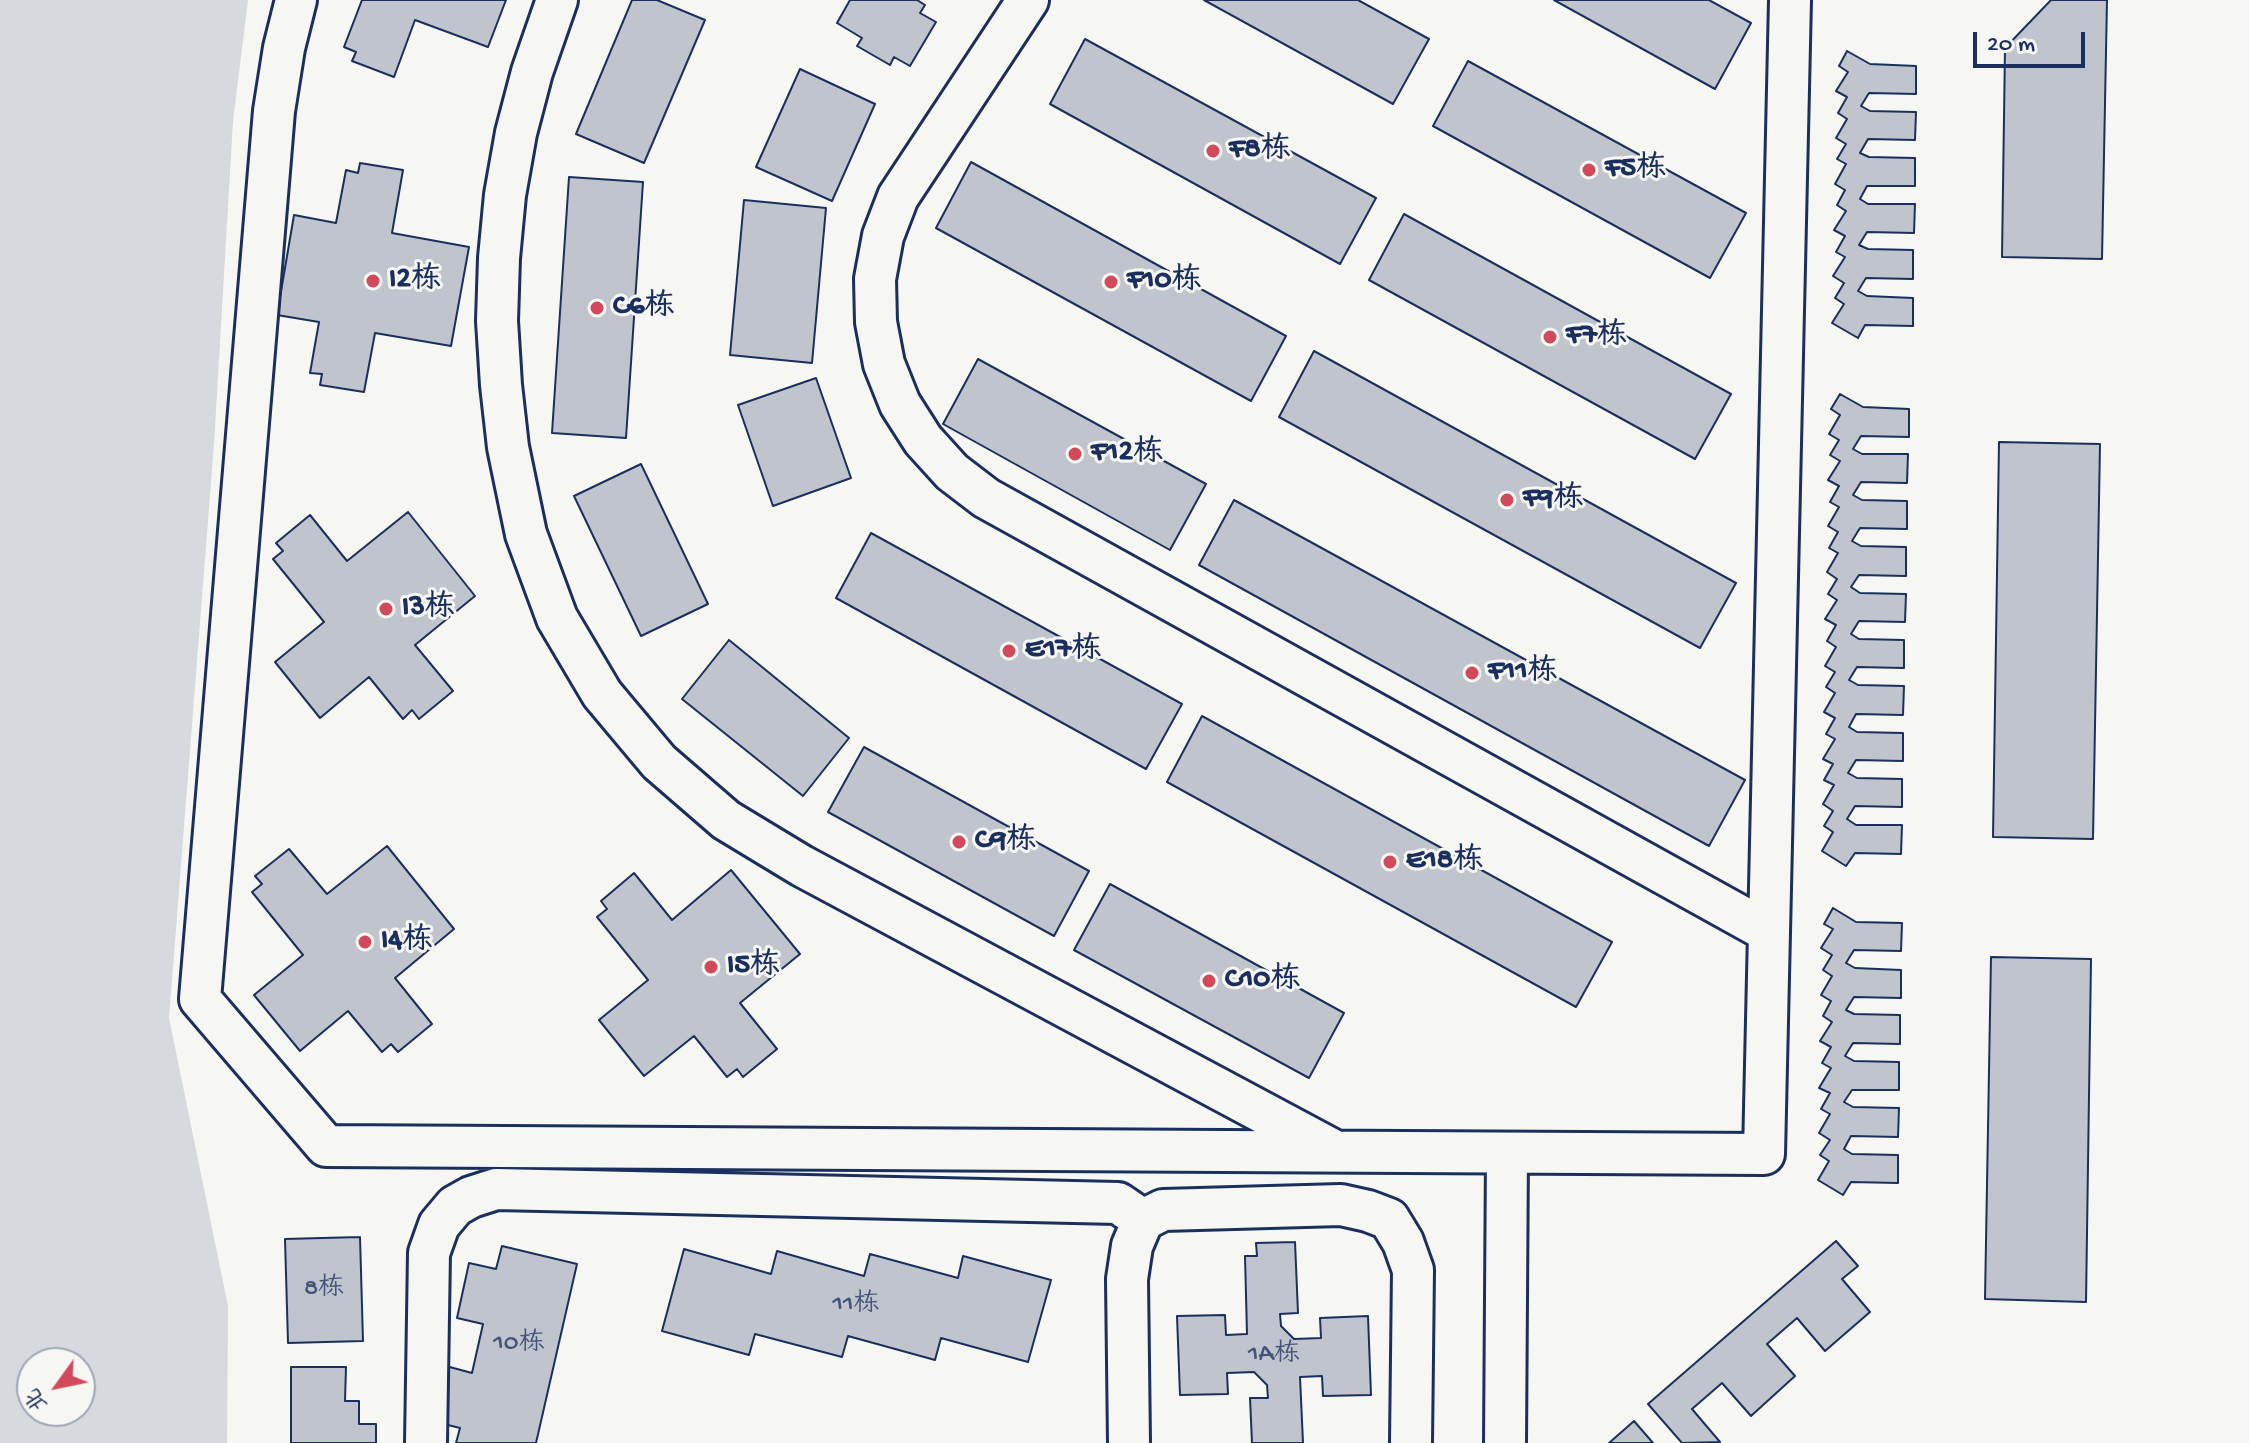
<!DOCTYPE html>
<html>
<head>
<meta charset="utf-8">
<style>
  body { margin:0 }
  #map { position:relative; width:2249px; height:1443px; overflow:hidden; background:#f6f6f2; font-family:"Gochi Hand","LXGW WenKai TC",sans-serif }
  canvas { display:block }
  .north { position:absolute; left:16px; top:1347px; width:80px; height:80px; box-sizing:border-box; background:#f6f6f2; border:2px solid #9ea6b7; border-radius:50%; rotate:237deg; font-size:22px; font-weight:700; line-height:32px; text-align:center; color:#1b2f5e }
  .north::after { content:''; display:block; margin:auto; width:28px; height:36px; background:#d1495b; clip-path:polygon(50% 0,100% 100%,50% 72%,0 100%) }
  .scale { position:absolute; left:1973px; top:32px; width:112px; height:36px; box-sizing:border-box; border:4px solid #1b2f5e; border-top:0; padding-left:10px; font-size:24px; line-height:28px; white-space:nowrap; color:#1b2f5e; -webkit-text-stroke:6px #f6f6f2; paint-order:stroke }
</style>
</head>
<body>
<div id="map">
<canvas width="2249" height="1443"></canvas>
<div class="north">北</div>
<div class="scale">20 m</div>
</div>
<script>
const context = document.querySelector('canvas').getContext('2d');
context.lineJoin = 'round';
function paint(path, color) { context.fillStyle = color; context.fill(path, 'evenodd'); }
const poly = rows => new Path2D(rows.map(r => 'M' + r).join(''));
function trace(path, color, width, dash) { context.strokeStyle = color; context.lineWidth = width; context.lineCap = dash ? 'butt' : 'round'; context.setLineDash(dash || []); context.stroke(path); }
function drawText(font, color, halo, rows, align = 'center') {
  context.font = font + ' "Gochi Hand","LXGW WenKai TC",sans-serif'; context.lineWidth = 6; context.setLineDash([]); context.textBaseline = 'middle'; context.strokeStyle = halo; context.fillStyle = color; for (const [text, x, y, turn = 0] of rows) {
    context.save(); context.translate(x, y); context.rotate((+turn || 0) * Math.PI / 180); context.textAlign = isNaN(turn) ? turn : align; if (halo) context.strokeText(text, 0, 0); context.fillText(text, 0, 0); context.restore();
  }
}
paint(poly([
  [0,0,248,0,233,121,214,444,169,1018,228,1306,227,1443,0,1443],
  [32,1363,80,1363,80,1411,32,1411]
]), '#d6d9dd');
const building = poly([
  [362,0,506,0,488,47,415,20,394,77,352,61,356,52,344,47,362,0],
  [632,0,657,0,705,20,644,163,576,134,632,0],
  [850,0,917,0,925,5,920,13,936,22,910,66,894,57,890,65,857,46,862,38,837,23,850,0],
  [1204,0,1358,0,1429,39,1393,104,1204,0],
  [1554,0,1709,0,1751,23,1715,89,1554,0],
  [2051,0,2107,0,2102,259,2002,257,2005,48,2051,0],
  [1085,39,1376,198,1340,264,1050,104,1085,39],
  [1847,51,1870,64,1916,66,1916,94,1869,93,1861,106,1870,111,1916,112,1915,140,1868,139,1860,153,1869,157,1915,158,1915,186,1867,186,1860,199,1868,204,1915,204,1914,233,1867,232,1859,245,1868,249,1913,250,1913,279,1866,278,1858,291,1867,296,1913,298,1913,326,1865,325,1858,338,1832,323,1844,304,1835,298,1844,283,1833,276,1845,257,1836,252,1845,236,1834,230,1846,211,1837,205,1845,190,1835,184,1846,164,1837,159,1846,144,1836,138,1847,119,1838,113,1847,97,1836,91,1848,72,1839,66,1847,51],
  [1468,61,1746,213,1710,278,1433,126,1468,61],
  [800,69,875,104,832,201,756,167,800,69],
  [971,162,1286,336,1251,401,936,228,971,162],
  [360,163,403,170,392,233,469,247,451,346,375,333,364,392,320,385,322,374,310,373,319,322,277,315,294,215,336,223,346,170,358,173,360,163],
  [569,177,643,182,626,438,552,433,569,177],
  [744,200,826,208,812,363,730,355,744,200],
  [1404,214,1731,394,1695,459,1369,280,1404,214],
  [1314,351,1736,583,1700,648,1279,417,1314,351],
  [978,359,1206,484,1170,550,943,424,978,359],
  [816,378,851,478,773,506,738,405,816,378],
  [1840,394,1863,407,1909,409,1909,437,1861,436,1853,449,1862,454,1908,454,1907,483,1861,482,1853,495,1862,500,1907,501,1907,529,1860,528,1852,541,1861,546,1906,547,1906,576,1859,575,1851,587,1860,593,1906,594,1905,622,1859,621,1851,634,1859,639,1904,640,1904,668,1857,667,1849,680,1858,685,1904,686,1903,715,1856,714,1849,727,1857,732,1903,733,1903,761,1856,760,1848,773,1857,778,1902,779,1902,807,1855,806,1847,819,1856,825,1902,825,1901,854,1855,853,1846,866,1822,851,1833,832,1824,826,1833,811,1823,804,1834,785,1824,780,1833,764,1823,759,1835,739,1826,734,1835,718,1824,712,1835,693,1826,687,1835,672,1825,666,1836,647,1827,641,1836,625,1825,619,1837,600,1828,594,1837,579,1827,572,1838,553,1829,548,1838,532,1828,526,1839,507,1830,502,1839,486,1828,480,1840,461,1830,455,1839,440,1829,434,1840,415,1831,409,1840,394],
  [1999,442,2100,444,2093,839,1993,837,1999,442],
  [641,464,708,604,641,636,574,496,641,464],
  [1234,500,1745,780,1709,846,1199,565,1234,500],
  [408,512,475,596,415,645,453,691,419,719,412,710,403,719,369,677,320,718,275,662,324,622,273,559,283,551,276,543,310,515,347,561,408,512],
  [871,533,1182,704,1146,769,836,598,871,533],
  [729,640,849,738,803,796,682,699,729,640],
  [1202,716,1612,942,1576,1007,1167,782,1202,716],
  [864,747,1089,871,1054,936,828,812,864,747],
  [387,846,454,929,395,978,432,1024,398,1052,391,1044,382,1052,348,1011,300,1051,254,995,303,955,252,892,262,884,255,876,289,849,327,894,387,846],
  [731,870,800,954,740,1003,777,1049,743,1077,737,1069,727,1077,694,1036,644,1076,599,1020,648,980,597,917,607,909,601,901,634,873,672,920,731,870],
  [1110,884,1344,1013,1309,1078,1074,950,1110,884],
  [1833,908,1856,922,1902,923,1901,951,1854,950,1846,963,1855,968,1901,970,1901,998,1854,997,1846,1010,1854,1014,1900,1015,1900,1044,1853,1043,1845,1056,1854,1061,1899,1062,1899,1090,1852,1090,1844,1102,1853,1107,1899,1108,1898,1137,1851,1136,1844,1149,1852,1154,1898,1155,1898,1183,1851,1182,1843,1195,1818,1180,1829,1161,1820,1155,1830,1140,1819,1133,1830,1114,1821,1109,1830,1093,1819,1088,1831,1068,1822,1063,1831,1047,1820,1041,1832,1022,1823,1016,1831,1001,1821,995,1832,976,1823,970,1832,955,1821,948,1833,929,1824,924,1833,908],
  [1991,957,2091,959,2086,1302,1985,1299,1991,957],
  [360,1237,363,1341,288,1343,285,1239,360,1237],
  [1836,1241,1858,1266,1842,1279,1870,1312,1825,1351,1797,1318,1767,1344,1795,1376,1751,1416,1722,1383,1692,1409,1720,1442,1682,1443,1648,1404,1836,1241],
  [1295,1242,1298,1313,1280,1314,1281,1326,1294,1339,1321,1338,1320,1318,1368,1316,1371,1395,1323,1396,1322,1376,1300,1377,1303,1443,1252,1443,1250,1398,1268,1398,1267,1385,1254,1372,1227,1373,1228,1394,1180,1395,1177,1316,1225,1315,1226,1335,1247,1334,1245,1256,1257,1256,1256,1243,1295,1242],
  [502,1246,577,1264,536,1443,456,1443,460,1428,432,1421,446,1366,472,1373,483,1324,457,1318,469,1263,496,1269,502,1246],
  [684,1249,771,1274,777,1251,864,1276,870,1254,958,1278,963,1256,1051,1280,1028,1362,941,1338,935,1360,848,1336,842,1357,755,1334,749,1355,662,1331,684,1249],
  [291,1367,346,1367,345,1401,359,1401,359,1424,376,1424,376,1443,291,1443,291,1367],
  [1634,1421,1653,1443,1609,1443,1634,1421]
]);
paint(building, '#c0c4cd');
trace(building, '#1b2f5e', 2);
const minor = poly([
  [296,0,284,48,274,111,200,999,326,1146,1764,1154,1790,0],
  [557,0,532,72,516,133,505,195,499,258,497,321,501,385,508,447,526,534,557,618,602,694,659,762,726,820,802,866,1331,1149],
  [1028,0,898,197,883,236,875,279,876,322,884,364,900,404,923,440,952,472,986,498,1769,932],
  [426,1443,429,1253,439,1225,455,1206,471,1197,496,1189,1118,1203,1143,1220],
  [1129,1443,1127,1279,1132,1246,1143,1220,1163,1210,1341,1205,1368,1211,1389,1219,1403,1242,1413,1270,1411,1443],
  [1505,1443,1507,1153]
]);
trace(minor, '#1b2f5e', 46);
trace(minor, '#f6f6f2', 40);
for (const [x, y, r, color] of [
  [1213,151,8,"#d1495b"],
  [1589,170,8,"#d1495b"],
  [373,281,8,"#d1495b"],
  [1111,282,8,"#d1495b"],
  [597,308,8,"#d1495b"],
  [1550,337,8,"#d1495b"],
  [1075,454,8,"#d1495b"],
  [1507,500,8,"#d1495b"],
  [386,609,8,"#d1495b"],
  [1009,651,8,"#d1495b"],
  [1472,673,8,"#d1495b"],
  [959,842,8,"#d1495b"],
  [1390,862,8,"#d1495b"],
  [365,942,8,"#d1495b"],
  [711,967,8,"#d1495b"],
  [1209,981,8,"#d1495b"]
]) { const dot = new Path2D(); dot.arc(x, y, r, 0, 2 * Math.PI); context.fillStyle = color; context.fill(dot); trace(dot, '#f6f6f2', 3); }
drawText('26px', '#44547a', null, [
  ["8栋",324,1290],
  ["11栋",856,1306],
  ["10栋",519,1345],
  ["1A栋",1274,1356]
]);
drawText('bold 30px', '#1b2f5e', '#f6f6f2', [
  ["F8栋",1229,151],
  ["F5栋",1605,170],
  ["I2栋",389,281],
  ["F10栋",1127,282],
  ["C6栋",613,308],
  ["F7栋",1566,337],
  ["F12栋",1091,454],
  ["F9栋",1523,500],
  ["I3栋",402,609],
  ["E17栋",1025,651],
  ["F11栋",1488,673],
  ["C9栋",975,842],
  ["E18栋",1406,862],
  ["I4栋",381,942],
  ["I5栋",727,967],
  ["C10栋",1225,981]
], 'left');
</script>
</body>
</html>
